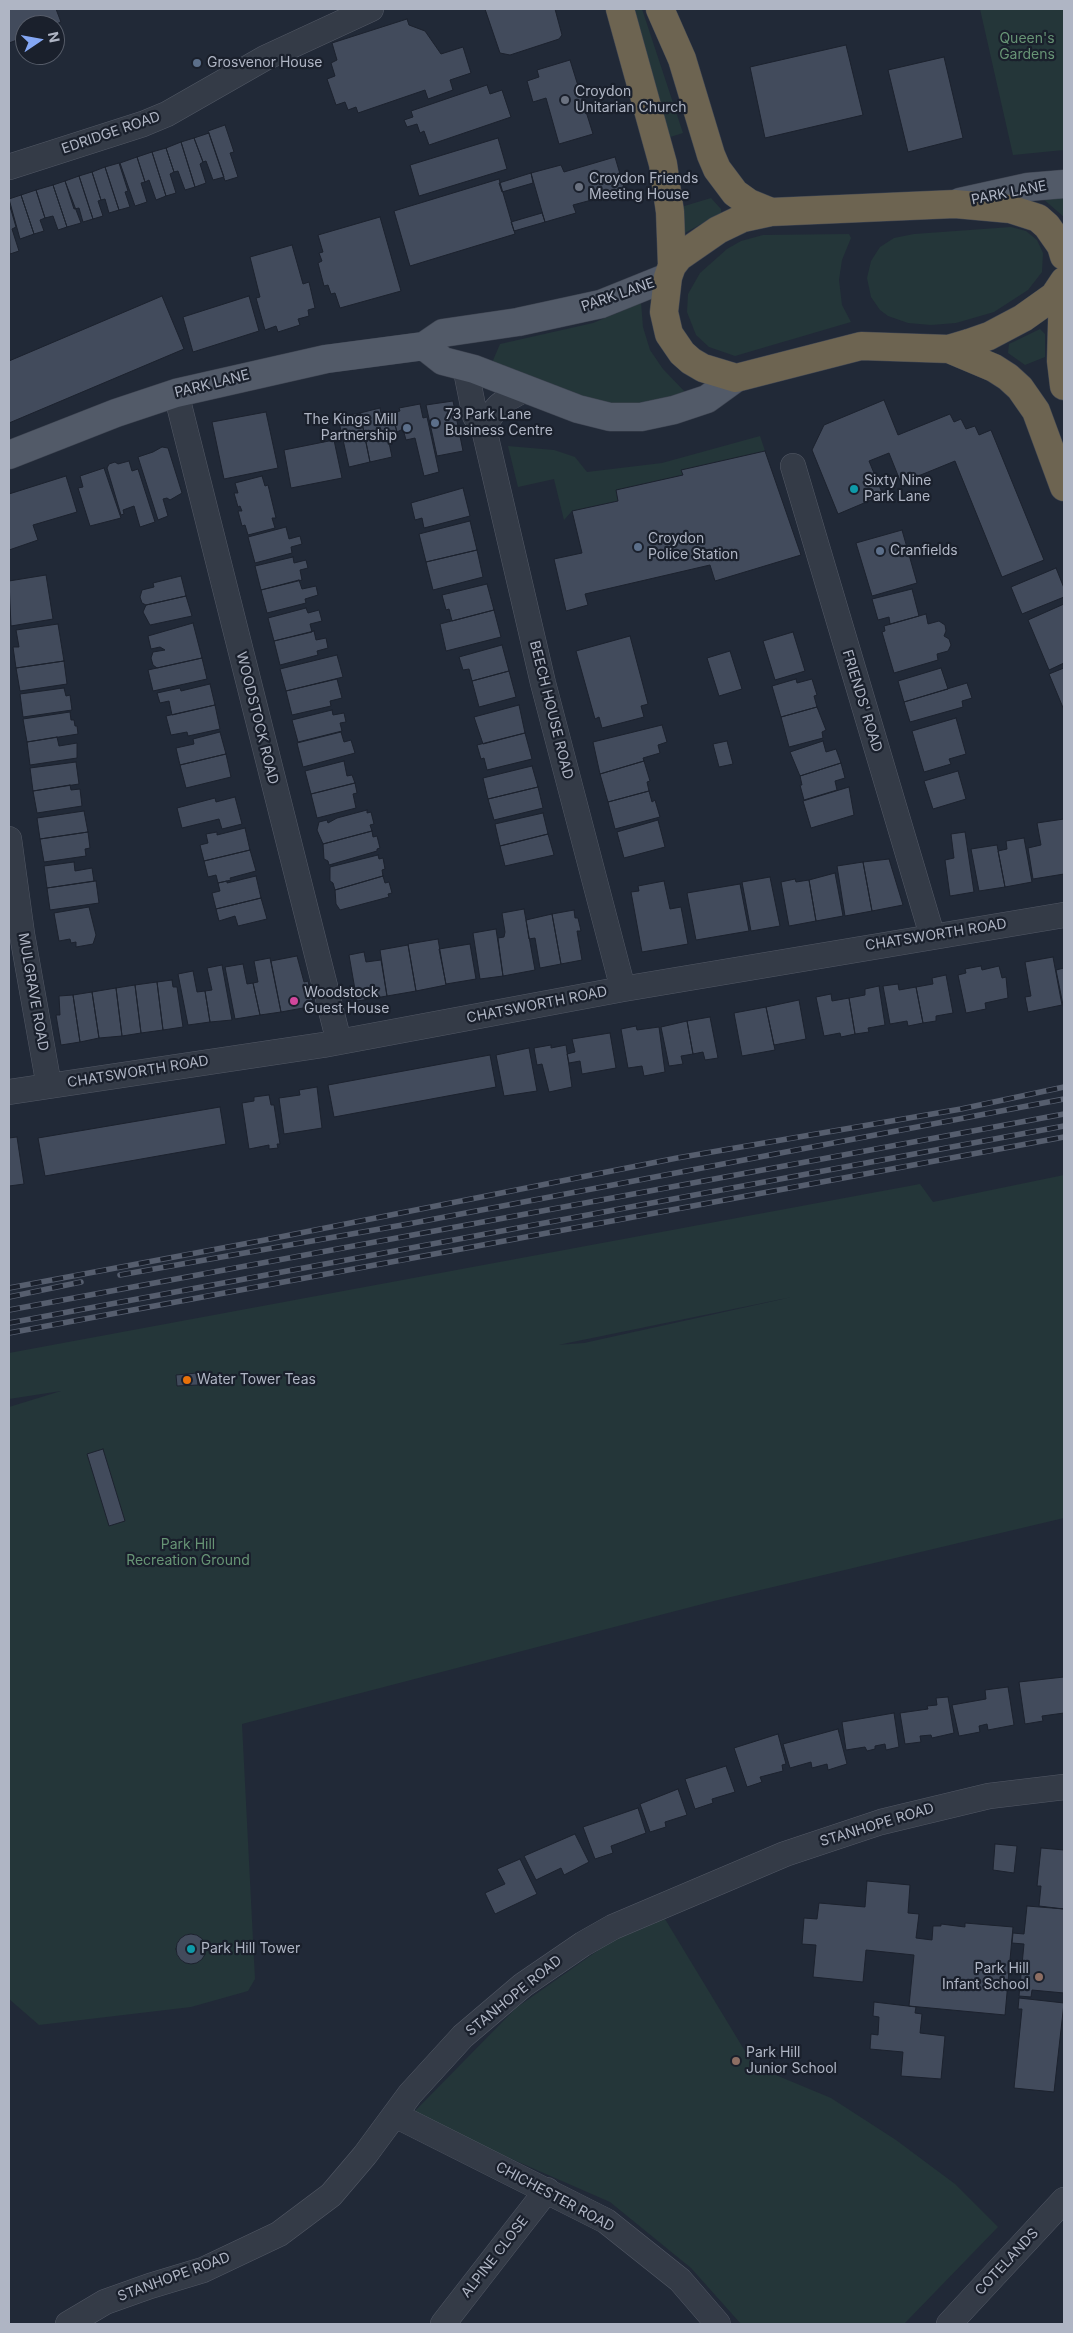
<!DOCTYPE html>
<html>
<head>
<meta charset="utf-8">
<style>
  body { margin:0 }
  #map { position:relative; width:1073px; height:2333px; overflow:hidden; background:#212937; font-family:Inter,sans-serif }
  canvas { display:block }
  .frame { position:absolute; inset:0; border:10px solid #afb5c4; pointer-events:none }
  .north { position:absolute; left:15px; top:15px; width:50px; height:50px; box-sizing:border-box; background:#1a202c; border:1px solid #565c69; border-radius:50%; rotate:78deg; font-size:14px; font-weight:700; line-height:20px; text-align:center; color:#afb5c4 }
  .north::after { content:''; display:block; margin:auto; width:18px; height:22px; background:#84a7f4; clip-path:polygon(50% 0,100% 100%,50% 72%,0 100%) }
</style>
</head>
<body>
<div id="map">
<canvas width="1073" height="2333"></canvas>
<div class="frame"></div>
<div class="north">N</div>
</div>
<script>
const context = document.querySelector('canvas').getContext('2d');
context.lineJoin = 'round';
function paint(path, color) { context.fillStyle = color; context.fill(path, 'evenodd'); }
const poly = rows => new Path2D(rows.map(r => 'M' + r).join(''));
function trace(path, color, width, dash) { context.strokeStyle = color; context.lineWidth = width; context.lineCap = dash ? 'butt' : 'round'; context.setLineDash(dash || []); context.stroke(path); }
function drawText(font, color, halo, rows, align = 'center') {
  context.font = font + ' Inter,sans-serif'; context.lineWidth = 4.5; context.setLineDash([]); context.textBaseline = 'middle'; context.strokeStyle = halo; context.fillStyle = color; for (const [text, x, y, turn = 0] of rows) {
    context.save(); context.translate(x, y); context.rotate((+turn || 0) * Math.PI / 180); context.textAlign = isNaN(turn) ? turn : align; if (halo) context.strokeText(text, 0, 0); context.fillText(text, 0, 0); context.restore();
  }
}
paint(poly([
  [632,9,642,9,683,133,667,138],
  [980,9,1064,9,1064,150,1013,155],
  [1064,195,1064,217,1042,198],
  [711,198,721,209,721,213,683,234,681,207],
  [1011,227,1026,231,1037,240,1043,253,1042,272,1028,290,994,312,956,323,931,325,908,323,888,316,880,310,871,297,867,278,871,261,880,247,894,238,914,234],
  [849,234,851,238,842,260,839,280,842,305,851,322,735,356,709,347,696,335,687,312,688,294,700,273,727,249,741,241,763,235],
  [637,302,641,302,643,327,650,350,663,369,685,392,644,405,609,405,491,365,500,344,593,323,624,310],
  [1040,329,1045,334,1045,357,1025,365,1008,353,1009,344],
  [760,436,765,451,682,470,683,475,616,490,618,501,572,511,564,520,554,479,518,487,508,446,554,450,575,457,587,472,662,463],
  [1064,1175,1064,1518,714,1601,242,1724,255,1979,248,1991,191,2007,39,2025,9,1999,9,1407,61,1391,9,1399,9,1353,920,1184,933,1202],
  [792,1297,584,1343,557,1345,558,1345],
  [665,1919,754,2066,831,2098,896,2140,955,2184,998,2227,904,2324,741,2324,691,2268,610,2202,411,2115,516,2008,610,1942]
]), '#243639');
const building = poly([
  [9,9,56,9,61,22,54,25,25,25,25,37,9,43,9,9],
  [485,9,555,9,562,35,559,39,510,55,500,53,485,9],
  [407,19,409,25,425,31,441,54,463,47,471,73,450,80,453,90,428,99,425,90,358,113,356,107,348,110,345,102,336,105,327,79,335,76,331,63,337,60,332,43,407,19],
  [846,45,863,115,765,138,750,67,846,45],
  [944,57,963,138,908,152,888,70,944,57],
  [570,60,593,134,559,144,546,98,533,102,527,81,539,77,537,70,570,60],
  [487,85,490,94,502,90,511,117,429,145,424,131,420,133,417,124,407,127,404,120,413,117,411,111,487,85],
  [225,125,234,152,230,153,238,177,225,181,208,131,225,125],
  [209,133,224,177,213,180,206,161,203,162,194,138,209,133],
  [194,138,203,162,200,164,206,183,195,187,181,142,194,138],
  [498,138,507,169,419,196,410,165,498,138],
  [181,142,195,187,185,190,178,171,174,172,166,148,181,142],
  [166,148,174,172,170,174,176,193,166,196,152,152,166,148],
  [152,152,166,196,156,200,149,180,145,182,137,157,152,152],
  [137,157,145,182,141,183,147,202,135,206,120,163,137,157],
  [615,157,625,191,573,205,576,213,545,222,531,173,561,165,564,172,615,157],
  [119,163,128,191,125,192,130,207,119,210,105,167,119,163],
  [105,167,119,210,109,213,105,199,101,200,92,172,105,167],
  [92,172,101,200,98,201,103,216,93,219,79,176,92,172],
  [531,173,533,183,502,192,499,183,531,173],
  [79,176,93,219,83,222,79,208,74,209,65,181,79,176],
  [499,179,515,234,410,266,394,211,499,179],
  [65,181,81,223,67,227,53,185,65,181],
  [53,185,67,227,58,230,53,216,45,218,36,190,53,185],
  [36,190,45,218,40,220,44,231,34,234,21,195,36,190],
  [21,195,34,234,20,239,9,199,21,195],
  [9,203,16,227,12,229,19,251,10,254,9,203],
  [542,213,545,222,514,231,511,222,542,213],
  [380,217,401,291,340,308,335,293,331,294,328,285,324,286,318,263,322,261,319,253,323,252,318,235,380,217],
  [292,245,303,284,309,282,315,308,308,310,309,316,298,319,300,325,278,332,276,326,265,330,256,298,260,297,250,257,292,245],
  [162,296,184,349,9,423,9,361,162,296],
  [249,296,259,331,193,352,183,317,249,296],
  [884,400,898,435,950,414,954,422,961,419,966,429,975,426,979,435,991,430,1044,560,1002,577,955,461,901,483,889,453,869,461,883,495,838,514,812,450,824,425,884,400],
  [453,401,463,451,437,456,426,405,453,401],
  [420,404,423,418,427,417,439,472,424,476,415,438,406,440,403,429,397,432,392,413,400,411,399,408,420,404],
  [380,408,381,413,391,411,397,432,387,433,392,457,370,462,360,413,380,408],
  [266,412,278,468,224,479,212,422,266,412],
  [360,413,370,462,349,467,338,417,360,413],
  [334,440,342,478,291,488,284,450,334,440],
  [162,447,168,448,182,493,170,500,167,498,163,499,168,516,158,520,138,457,153,452,162,447],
  [765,451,801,555,715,581,710,565,585,594,588,605,566,611,554,559,582,553,572,511,618,501,616,490,683,475,681,470,765,451],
  [129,461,132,471,138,469,155,522,140,527,134,506,123,510,124,514,121,515,107,468,109,464,115,462,118,464,129,461],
  [104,468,121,518,90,526,78,488,83,487,80,476,104,468],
  [66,476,77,512,33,525,38,540,9,550,9,494,66,476],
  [262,476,265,486,268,485,276,518,272,518,275,528,248,535,245,525,242,526,238,511,242,511,240,506,238,507,234,493,238,493,235,483,262,476],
  [463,488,470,516,424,528,422,518,415,520,411,503,463,488],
  [470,521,477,550,426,562,419,534,470,521],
  [286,527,289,539,300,536,302,544,291,547,292,553,255,563,248,537,286,527],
  [902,530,917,583,872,596,856,543,902,530],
  [477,550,483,577,433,590,426,562,477,550],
  [293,557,294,563,306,560,308,568,300,570,302,580,261,590,255,566,293,557],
  [1056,568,1064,588,1064,597,1022,614,1011,587,1056,568],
  [46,575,53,619,11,626,9,581,46,575],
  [181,576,186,596,146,605,142,603,140,597,142,590,154,587,153,583,181,576],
  [299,580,302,589,316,586,318,595,305,599,306,603,267,613,261,590,299,580],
  [487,584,494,610,452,621,449,609,446,610,442,595,487,584],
  [912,589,919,616,890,624,889,617,878,620,872,599,912,589],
  [186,596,192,616,150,625,143,612,146,605,186,596],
  [1064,604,1064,663,1049,670,1028,620,1064,604],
  [306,608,308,613,319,610,322,621,310,624,312,632,274,641,268,618,306,608],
  [494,610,501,637,446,651,440,624,494,610],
  [926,614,928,624,939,621,945,625,946,631,944,636,949,639,951,645,948,651,937,654,938,660,894,673,882,632,885,631,884,626,926,614],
  [193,623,202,658,157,668,153,665,151,658,153,652,165,650,160,647,151,649,148,636,193,623],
  [58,624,64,661,16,668,13,647,19,647,16,630,58,624],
  [314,631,316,640,326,638,328,648,317,651,318,655,280,665,274,641,314,631],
  [793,632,805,671,775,680,763,641,793,632],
  [630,636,648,704,641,706,644,717,602,728,599,717,595,719,576,651,630,636],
  [502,645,509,671,472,681,469,669,463,670,459,657,502,645],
  [730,651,742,689,719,696,707,658,730,651],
  [337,655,343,677,286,691,280,669,337,655],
  [202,658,207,679,153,691,148,670,202,658],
  [64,661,67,684,20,691,16,668,64,661],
  [941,668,948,689,904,702,898,681,941,668],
  [1064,668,1064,710,1049,674,1064,668],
  [509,671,516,697,479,707,472,681,509,671],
  [337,679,342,698,330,701,331,706,292,715,286,691,337,679],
  [796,679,797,683,812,679,817,695,814,696,817,707,781,717,772,686,796,679],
  [967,683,972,698,962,701,963,707,910,722,904,702,967,683],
  [210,684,215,705,172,715,169,701,160,703,157,693,180,688,181,691,210,684],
  [64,688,66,696,70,695,72,710,23,717,20,694,64,688],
  [215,705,220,729,188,736,187,732,171,735,166,716,215,705],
  [519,705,525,733,483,744,474,717,519,705],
  [817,707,826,730,822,732,823,738,789,747,781,717,817,707],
  [332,710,333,715,344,713,346,722,340,723,342,731,298,742,292,720,332,710],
  [70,712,71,720,74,720,75,726,77,726,78,734,27,742,23,719,70,712],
  [956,718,966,754,949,759,951,764,924,772,912,731,956,718],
  [662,725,667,742,658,745,660,753,643,758,644,761,600,774,593,742,662,725],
  [220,732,226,754,180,765,176,748,194,744,193,739,220,732],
  [341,732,344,742,351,740,355,753,303,767,297,743,341,732],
  [525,733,532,759,487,770,484,758,481,759,477,745,525,733],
  [57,737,59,746,77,743,77,758,30,765,27,742,57,737],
  [727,741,733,764,719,767,713,744,727,741],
  [823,741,826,752,836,749,841,763,800,776,790,752,823,741],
  [226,754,231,777,186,788,180,765,226,754],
  [344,761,347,776,352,775,355,783,311,794,305,771,344,761],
  [644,761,650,781,647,782,649,791,608,802,600,774,644,761],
  [76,762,79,784,33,791,30,768,76,762],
  [841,763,845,778,835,781,837,790,804,800,800,785,802,785,800,776,841,763],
  [532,766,538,787,488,799,483,778,532,766],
  [958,771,966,799,933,809,924,781,958,771],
  [355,783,357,793,353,794,356,808,317,818,311,794,355,783],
  [70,785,71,790,80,789,82,806,37,813,33,791,70,785],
  [538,787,543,808,494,820,488,799,538,787],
  [849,787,854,815,811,828,803,801,849,787],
  [649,791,652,802,655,800,660,817,615,829,608,802,649,791],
  [235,797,242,824,222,829,219,819,182,828,177,808,215,798,216,802,235,797],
  [367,810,367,813,371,812,374,824,370,825,372,831,323,844,317,830,319,822,327,820,328,823,337,818,367,810],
  [84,811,88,832,40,839,37,818,84,811],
  [543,813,548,834,500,846,495,824,543,813],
  [1064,819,1064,874,1033,879,1028,848,1041,845,1037,823,1064,819],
  [658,820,665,847,624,858,617,832,658,820],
  [245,828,250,850,204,861,200,845,208,843,206,834,217,832,217,835,245,828],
  [372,831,373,837,377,836,380,848,377,849,377,851,329,865,328,861,324,859,323,844,372,831],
  [88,832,90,848,85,849,86,856,44,862,40,839,88,832],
  [965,832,974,892,950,896,945,860,954,858,951,834,965,832],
  [548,834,554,855,505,866,500,846,548,834],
  [1024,838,1032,882,1005,887,998,851,1007,849,1006,841,1024,838],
  [997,845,1005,887,979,891,971,849,997,845],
  [250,850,256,871,230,878,231,880,218,883,216,875,208,877,204,861,250,850],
  [378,855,379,859,383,858,385,869,382,870,383,876,335,890,333,883,330,881,330,867,378,855],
  [889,859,903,905,872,911,863,862,889,859],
  [74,862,75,871,92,868,94,881,47,888,44,866,74,862],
  [863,862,872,911,845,916,837,866,863,862],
  [835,873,843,916,816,921,809,880,835,873],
  [256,876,261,898,216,909,212,893,220,891,218,883,227,881,227,883,256,876],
  [383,876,385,883,389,882,392,893,388,894,389,897,340,910,336,904,335,890,383,876],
  [770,877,780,926,751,931,742,882,770,877],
  [795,879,796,882,809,880,816,921,789,926,781,882,795,879],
  [96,881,99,903,50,910,47,888,96,881],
  [664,881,670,909,681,907,688,944,642,952,631,892,639,891,638,886,664,881],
  [740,884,749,931,696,940,687,893,740,884],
  [261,898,267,919,238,926,235,916,219,921,216,909,261,898],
  [89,907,96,935,93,944,76,947,76,942,71,943,70,939,59,941,54,913,89,907],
  [524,909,535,970,503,976,498,938,504,937,505,932,502,913,524,909],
  [574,910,575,918,578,918,581,931,577,931,582,960,561,964,552,914,574,910],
  [552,914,561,964,540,968,535,938,529,939,526,920,552,914],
  [496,929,503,976,480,979,473,933,496,929],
  [438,939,446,985,416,991,408,944,438,939],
  [470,944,476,979,446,984,439,949,470,944],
  [408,945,416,991,387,996,380,950,408,945],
  [364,952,366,962,381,960,387,996,357,1001,349,955,364,952],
  [297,956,304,982,308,981,314,1006,281,1012,271,961,297,956],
  [1053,957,1062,1005,1028,1012,1025,997,1031,996,1025,962,1053,957],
  [270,958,281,1012,260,1015,253,983,258,982,254,961,270,958],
  [243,964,247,984,253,983,260,1015,235,1019,225,967,243,964],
  [222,965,232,1020,210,1022,205,991,212,990,207,968,222,965],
  [981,966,982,970,999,966,1002,978,1006,977,1008,998,985,1003,986,1009,966,1013,958,975,966,973,965,969,981,966],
  [1064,968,1064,1010,1056,970,1064,968],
  [193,971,197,992,205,991,210,1022,188,1025,178,974,193,971],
  [946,975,953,1013,936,1016,936,1021,923,1023,916,987,933,984,932,978,946,975],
  [172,980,173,987,177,987,183,1027,163,1030,157,982,172,980],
  [157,982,163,1030,141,1033,135,985,157,982],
  [898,984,899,990,916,987,923,1023,908,1026,907,1021,890,1024,883,986,898,984],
  [135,985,141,1033,122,1036,116,988,135,985],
  [879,986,885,1025,868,1028,869,1032,855,1034,849,998,865,995,865,989,879,986],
  [116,988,122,1036,99,1038,92,992,116,988],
  [92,992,99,1038,80,1042,73,995,92,992],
  [831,994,832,1001,849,998,855,1034,841,1037,840,1033,824,1036,816,997,831,994],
  [73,995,80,1042,61,1045,56,1015,60,1015,59,996,73,995],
  [799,1000,806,1039,774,1045,766,1007,799,1000],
  [766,1007,775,1050,742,1056,734,1013,766,1007],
  [710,1017,718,1058,705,1060,703,1052,693,1054,687,1021,710,1017],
  [687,1021,693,1054,681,1056,683,1064,669,1066,661,1027,687,1021],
  [636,1026,637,1030,659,1027,665,1072,644,1076,642,1066,628,1068,621,1029,636,1026],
  [610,1033,616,1068,582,1074,580,1061,569,1063,567,1054,575,1052,572,1039,610,1033],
  [551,1045,551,1048,566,1045,572,1087,549,1092,542,1064,537,1065,534,1048,551,1045],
  [529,1048,537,1091,504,1096,496,1055,529,1048],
  [490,1055,496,1087,334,1117,328,1085,490,1055],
  [317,1087,322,1128,284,1134,279,1098,300,1095,299,1090,317,1087],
  [269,1095,271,1105,274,1105,280,1144,277,1144,278,1148,269,1149,269,1145,249,1149,242,1103,254,1101,254,1097,269,1095],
  [220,1107,226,1144,45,1176,38,1138,220,1107],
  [17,1137,24,1184,9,1186,9,1138,17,1137],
  [197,1373,198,1385,177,1386,176,1375,197,1373],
  [103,1449,125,1521,109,1526,87,1454,103,1449],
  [1064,1677,1064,1713,1042,1716,1043,1721,1025,1724,1019,1682,1064,1677],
  [1008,1687,1014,1725,988,1730,987,1724,979,1726,980,1732,959,1736,952,1705,986,1699,985,1690,1008,1687],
  [948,1697,954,1733,932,1738,931,1735,920,1736,921,1742,905,1744,900,1713,928,1709,927,1706,937,1705,936,1698,948,1697],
  [894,1713,899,1747,886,1750,885,1744,875,1746,875,1749,867,1751,865,1747,846,1750,842,1722,894,1713],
  [838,1729,847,1764,828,1770,827,1764,812,1768,811,1762,790,1768,783,1744,838,1729],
  [778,1734,786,1764,782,1765,783,1771,760,1777,762,1782,747,1787,734,1748,778,1734],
  [726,1766,735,1792,712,1799,713,1803,695,1809,685,1779,726,1766],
  [678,1789,687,1815,665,1822,666,1827,650,1832,640,1804,678,1789],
  [638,1808,646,1833,611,1846,613,1853,595,1859,583,1827,638,1808],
  [575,1834,589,1862,564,1875,561,1868,536,1880,524,1856,575,1834],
  [995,1844,1017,1846,1014,1873,993,1870,995,1844],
  [1041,1848,1064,1850,1064,1909,1039,1906,1041,1886,1037,1886,1041,1848],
  [520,1859,537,1894,495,1914,485,1893,505,1884,497,1869,520,1859],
  [867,1881,910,1885,908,1913,919,1914,916,1938,932,1940,933,1926,941,1926,941,1924,965,1927,965,1923,1013,1927,1005,2015,909,2006,914,1955,866,1950,863,1982,813,1977,816,1945,802,1944,804,1918,817,1919,819,1903,865,1907,867,1881],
  [1027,1906,1064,1909,1064,1993,1032,1990,1031,1997,1019,1996,1024,1944,1012,1943,1013,1933,1024,1934,1027,1906],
  '176 1949a15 15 0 1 1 30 0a15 15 0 1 1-30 0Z',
  [1019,1998,1064,2003,1054,2092,1014,2088,1022,2009,1018,2009,1019,1998],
  [874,2002,916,2007,915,2013,922,2014,920,2033,945,2036,941,2079,901,2076,903,2052,870,2049,871,2034,878,2035,879,2017,873,2016,874,2002]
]);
paint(building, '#424b5c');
trace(building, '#1c222e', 1);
const street = poly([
  [9,167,143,124,167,114,265,58,371,9],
  [465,366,475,416,484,429,543,683,623,989],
  [176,393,339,1042],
  [484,429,491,415,499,406,509,398,525,389],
  [793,466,932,935],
  [9,839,22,934,49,1086],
  [9,1092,323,1045,623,989,1064,915],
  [395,2115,606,2221,680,2280,718,2324],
  [68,2324,105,2302,150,2286,203,2270,279,2234,331,2195,365,2155,410,2094,463,2036,523,1985,583,1944,613,1927,785,1854,881,1822,989,1796,1064,1787],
  [443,2324,547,2190],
  [949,2324,1064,2200]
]);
const primary = poly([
  [960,202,1028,187,1064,184],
  [424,346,443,361,474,369,578,409,610,417,641,417,674,410,707,399,736,378],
  [9,455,116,413,176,393,326,359,424,346,443,333,518,322,601,304,668,277]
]);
const highway = poly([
  [620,9,663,164,670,212,672,266],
  [660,9,682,59,711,155,717,169,735,193,749,203,771,212],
  [1064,256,1061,246,1047,226,1038,218,1010,209,955,204,771,212,743,218,718,230,679,257,672,266,668,277,664,312,669,334,682,353,691,361,703,368,736,378,861,346,949,349,969,343,989,336,1023,318,1054,296,1064,281],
  [1063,285,1061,361,1064,386],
  [949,349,994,368,1008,377,1020,388,1036,411,1064,487]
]);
trace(street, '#525865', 26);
trace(primary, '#3e4451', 29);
trace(highway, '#3f4552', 29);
trace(street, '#343b47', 25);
trace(primary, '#525a68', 28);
trace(highway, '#6d6451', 28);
const rail = poly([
  [120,1275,408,1224,1064,1099],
  [9,1288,265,1240,677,1158,961,1109,1064,1087],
  [9,1297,81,1282],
  [9,1310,1064,1114],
  [9,1323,1064,1126],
  [9,1333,1064,1137]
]);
trace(rail, '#565e6e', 5.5);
trace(rail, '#1a202c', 4, [11]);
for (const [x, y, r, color] of [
  [197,63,5,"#5c6f8a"],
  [565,100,5,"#6b7280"],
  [579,187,5,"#6b7280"],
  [435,423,5,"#5c6f8a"],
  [407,428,5,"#5c6f8a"],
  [854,489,5,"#0f9aa8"],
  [638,547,5,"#5c6f8a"],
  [880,551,5,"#5c6f8a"],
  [294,1001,5,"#d1479c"],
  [187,1380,5,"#e8710a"],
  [191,1949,5,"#0f9aa8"],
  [1039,1977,5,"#8d6e63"],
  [736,2061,5,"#8d6e63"]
]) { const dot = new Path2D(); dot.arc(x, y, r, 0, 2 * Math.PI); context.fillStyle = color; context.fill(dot); trace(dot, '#1a202c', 2); }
drawText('14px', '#679475', '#1a202c', [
  ["Queen's",1027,39],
  ["Gardens",1027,55],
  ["Park Hill",188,1545],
  ["Recreation Ground",188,1561]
]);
drawText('14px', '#afb5c4', '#1a202c', [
  ["Grosvenor House",207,63],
  ["Croydon",575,92],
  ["Unitarian Church",575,108],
  ["Croydon Friends",589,179],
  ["Meeting House",589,195],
  ["73 Park Lane",445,415],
  ["Business Centre",445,431],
  ["The Kings Mill",397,420,"right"],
  ["Partnership",397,436,"right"],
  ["Sixty Nine",864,481],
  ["Park Lane",864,497],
  ["Croydon",648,539],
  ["Police Station",648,555],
  ["Cranfields",890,551],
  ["Woodstock",304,993],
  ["Guest House",304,1009],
  ["Water Tower Teas",197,1380],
  ["Park Hill Tower",201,1949],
  ["Park Hill",1029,1969,"right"],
  ["Infant School",1029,1985,"right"],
  ["Park Hill",746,2053],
  ["Junior School",746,2069]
], 'left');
drawText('14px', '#afb5c4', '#1a202c', [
  ["EDRIDGE ROAD",111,133,-19],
  ["PARK LANE",1009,193,-11],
  ["PARK LANE",618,295,-19],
  ["PARK LANE",212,384,-14],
  ["FRIENDS' ROAD",862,701,73],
  ["BEECH HOUSE ROAD",551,710,76],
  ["WOODSTOCK ROAD",257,718,76],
  ["CHATSWORTH ROAD",936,935,-9],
  ["MULGRAVE ROAD",33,992,80],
  ["CHATSWORTH ROAD",537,1005,-11],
  ["CHATSWORTH ROAD",138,1072,-9],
  ["STANHOPE ROAD",877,1825,-17],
  ["STANHOPE ROAD",514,1996,-39],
  ["CHICHESTER ROAD",555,2197,28],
  ["ALPINE CLOSE",495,2257,-52],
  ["COTELANDS",1007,2262,-47],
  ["STANHOPE ROAD",174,2277,-20]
]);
</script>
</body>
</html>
